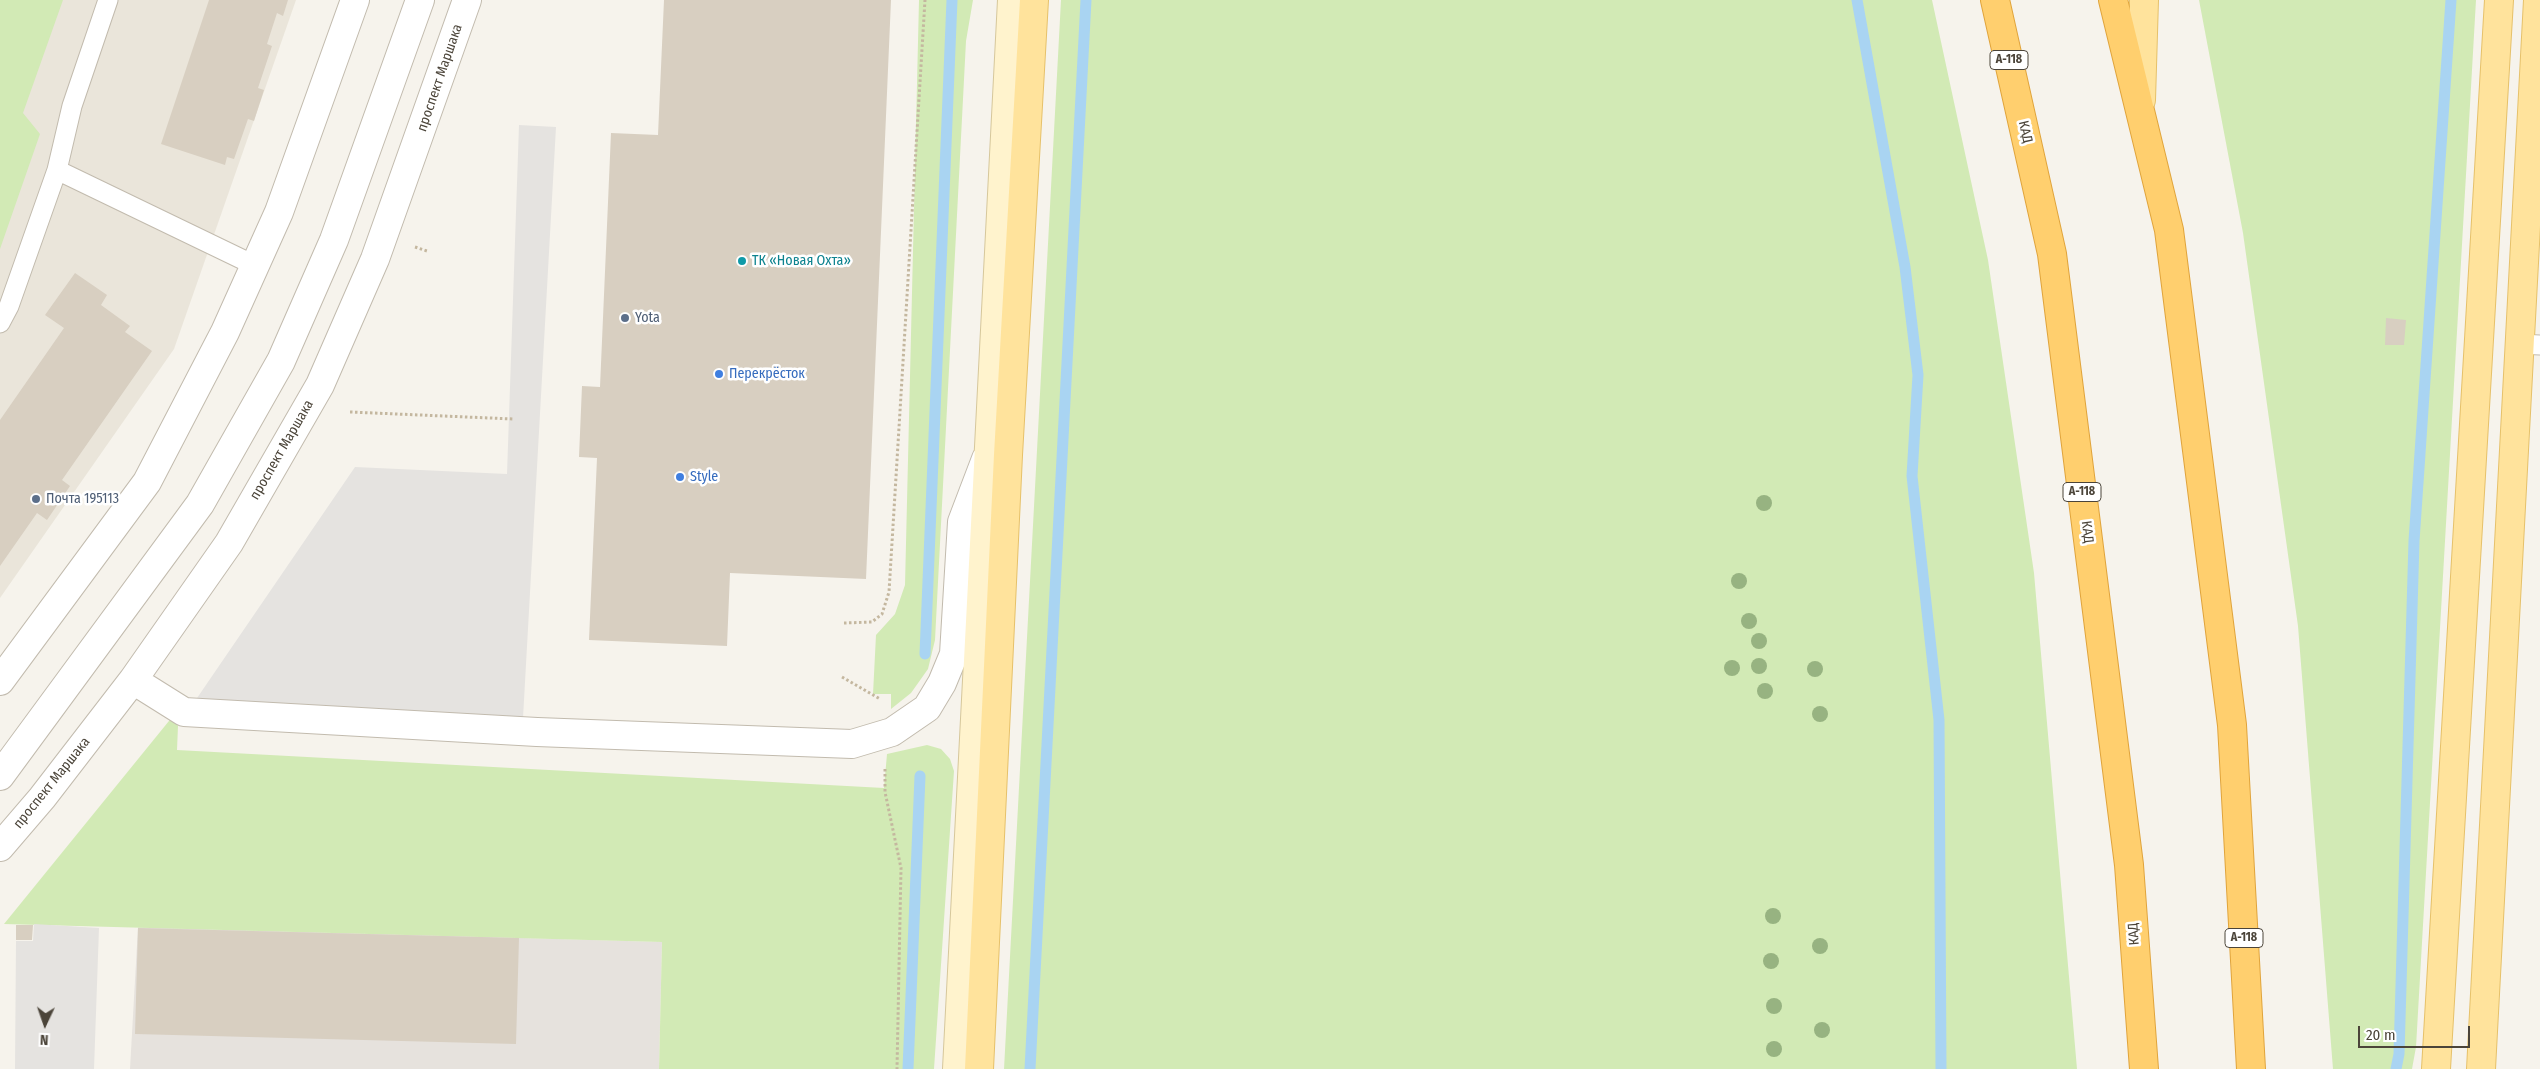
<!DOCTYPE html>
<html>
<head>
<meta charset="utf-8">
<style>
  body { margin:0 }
  #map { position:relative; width:2540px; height:1069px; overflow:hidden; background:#f6f3ec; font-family:"Fira Sans Condensed",sans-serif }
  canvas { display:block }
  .north { position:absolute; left:20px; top:999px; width:50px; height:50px; -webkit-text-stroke:4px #fff; paint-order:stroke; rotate:183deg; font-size:14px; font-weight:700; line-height:20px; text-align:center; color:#4b4439 }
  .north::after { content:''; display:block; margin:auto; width:18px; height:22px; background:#4b4439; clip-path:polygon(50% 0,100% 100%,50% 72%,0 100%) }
  .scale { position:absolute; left:2358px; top:1026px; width:112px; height:22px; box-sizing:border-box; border:2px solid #4b4439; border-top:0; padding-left:6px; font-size:15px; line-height:18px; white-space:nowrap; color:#4b4439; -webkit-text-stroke:4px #fff; paint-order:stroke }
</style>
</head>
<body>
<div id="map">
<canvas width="2540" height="1069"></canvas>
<div class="north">N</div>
<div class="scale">20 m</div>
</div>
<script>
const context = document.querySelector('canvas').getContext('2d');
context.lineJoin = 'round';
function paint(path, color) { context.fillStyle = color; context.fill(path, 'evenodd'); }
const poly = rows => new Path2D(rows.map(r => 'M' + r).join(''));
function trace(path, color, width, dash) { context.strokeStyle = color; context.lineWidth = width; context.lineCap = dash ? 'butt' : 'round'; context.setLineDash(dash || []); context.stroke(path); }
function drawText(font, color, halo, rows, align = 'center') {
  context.font = font + ' "Fira Sans Condensed",sans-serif'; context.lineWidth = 5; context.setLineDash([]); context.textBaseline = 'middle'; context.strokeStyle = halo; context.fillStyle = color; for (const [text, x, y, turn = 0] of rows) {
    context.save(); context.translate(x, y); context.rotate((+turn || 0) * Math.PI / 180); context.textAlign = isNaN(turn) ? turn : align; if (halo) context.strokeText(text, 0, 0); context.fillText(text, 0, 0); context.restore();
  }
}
paint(poly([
  [0,0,296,0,174,349,0,598]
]), '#eae5da');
paint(poly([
  [138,927,662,942,659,1069,130,1069]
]), '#e6e2dd');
paint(poly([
  [0,0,63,0,23,113,40,134,0,249],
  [919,0,973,0,966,41,935,640,928,669,911,693,891,709,891,694,873,694,876,635,895,614,905,585],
  [1061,0,1932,0,1988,260,2034,573,2077,1069,1004,1069],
  [2199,0,2476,0,2416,1047,2412,1069,2333,1069,2298,626,2243,233],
  [173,716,178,726,177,750,884,788,887,754,927,745,941,749,950,759,954,771,934,1069,659,1069,662,942,4,924]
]), '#d2eab5');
paint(poly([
  [519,125,556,127,523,718,195,701,355,467,507,474],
  [34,924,99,928,94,1069,15,1069,16,941,33,941]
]), '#e5e3e0');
trace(poly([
  [1857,0,1905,267,1918,375,1912,476,1939,720,1941,1069],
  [925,654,952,0],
  [908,1069,920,776],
  [1030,1069,1086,0],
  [2396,1069,2399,1054,2414,541,2451,0]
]), '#a9d4f2', 11);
paint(poly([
  [209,0,288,0,283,16,277,13,267,44,272,46,258,88,264,90,254,121,248,119,234,159,227,157,225,165,161,144],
  [664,0,891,0,866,579,730,573,727,646,589,640,597,458,579,457,582,386,600,387,611,133,658,135],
  [75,273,107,295,101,305,130,326,125,332,152,351,62,480,70,486,47,520,37,513,0,566,0,420,64,328,45,315],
  [2386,318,2406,320,2404,345,2385,345],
  [16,925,33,925,32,940,16,940],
  [138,928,519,938,516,1044,135,1034]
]), '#d8cfc1');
const lane = poly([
  [57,170,72,106,108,0],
  [0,323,9,306,57,170,256,266],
  [2520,344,2540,345]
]);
const street = poly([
  [133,680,184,712,537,732,852,744,892,732,927,708,942,683,954,654,962,522,986,459],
  [0,681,147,482,225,332,279,212,355,0],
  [0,776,200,504,281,361,334,240,420,0],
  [0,847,42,798,133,680,229,543,320,385,375,259,467,0]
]);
const secondary = poly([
  [957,1069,1012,0]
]);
const primary = poly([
  [2141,100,2144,0],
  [979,1069,1008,455,1034,0],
  [2436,1069,2499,0],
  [2481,1069,2538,0]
]);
const highway = poly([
  [1995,0,2052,254,2129,865,2144,1069],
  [2113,0,2169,230,2232,725,2251,1069]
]);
trace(lane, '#c2bbae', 21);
trace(street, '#c2bbae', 30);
trace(secondary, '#d6c79b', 30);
trace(primary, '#e6c16a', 30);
trace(highway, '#e0a43c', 30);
trace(poly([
  [415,247,427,251],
  [350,412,513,419],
  [844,623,872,622,882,614,889,592,925,0],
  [842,677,880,699],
  [885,769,885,792,901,868,897,1069]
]), '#c4b79f', 3, [2.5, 2.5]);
trace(lane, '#fff', 19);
trace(street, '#fff', 28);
trace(secondary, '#fff3cd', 28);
trace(primary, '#ffe39c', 28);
trace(highway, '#ffcf6e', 28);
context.fillStyle = '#97b381';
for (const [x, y] of [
  [1764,503],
  [1739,581],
  [1749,621],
  [1759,641],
  [1759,666],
  [1732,668],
  [1815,669],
  [1765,691],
  [1820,714],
  [1773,916],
  [1820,946],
  [1771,961],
  [1774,1006],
  [1822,1030],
  [1774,1049]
]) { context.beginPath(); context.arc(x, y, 8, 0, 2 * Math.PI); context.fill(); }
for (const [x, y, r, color] of [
  [742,261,5,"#0f9aa8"],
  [625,318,5,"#5c6f8a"],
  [719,374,5,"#3f7fe0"],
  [680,477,5,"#3f7fe0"],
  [36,499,5,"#5c6f8a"]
]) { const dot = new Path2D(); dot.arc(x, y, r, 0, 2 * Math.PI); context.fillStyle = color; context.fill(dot); trace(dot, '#fff', 2); }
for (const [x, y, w] of [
  [2009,60,38],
  [2082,492,38],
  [2244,938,38]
]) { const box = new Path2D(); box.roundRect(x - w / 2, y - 9.5, w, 19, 4); context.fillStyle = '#fff'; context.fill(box); trace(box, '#4b4439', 1); }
drawText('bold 12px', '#4b4439', null, [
  ["А-118",2009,60],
  ["А-118",2082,492],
  ["А-118",2244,938]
]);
drawText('14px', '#4b4439', '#fff', [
  ["проспект Маршака",440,78,-71],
  ["КАД",2025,132,77],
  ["проспект Маршака",282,450,-60],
  ["КАД",2087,532,83],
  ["проспект Маршака",52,783,-51],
  ["КАД",2134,934,-94]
]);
drawText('14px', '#0d838f', '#fff', [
  ["ТК «Новая Охта»",752,261]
], 'left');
drawText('14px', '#4e5e75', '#fff', [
  ["Yota",635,318],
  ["Почта 195113",46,499]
], 'left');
drawText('14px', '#366cbe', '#fff', [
  ["Перекрёсток",729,374],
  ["Style",690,477]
], 'left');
</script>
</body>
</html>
